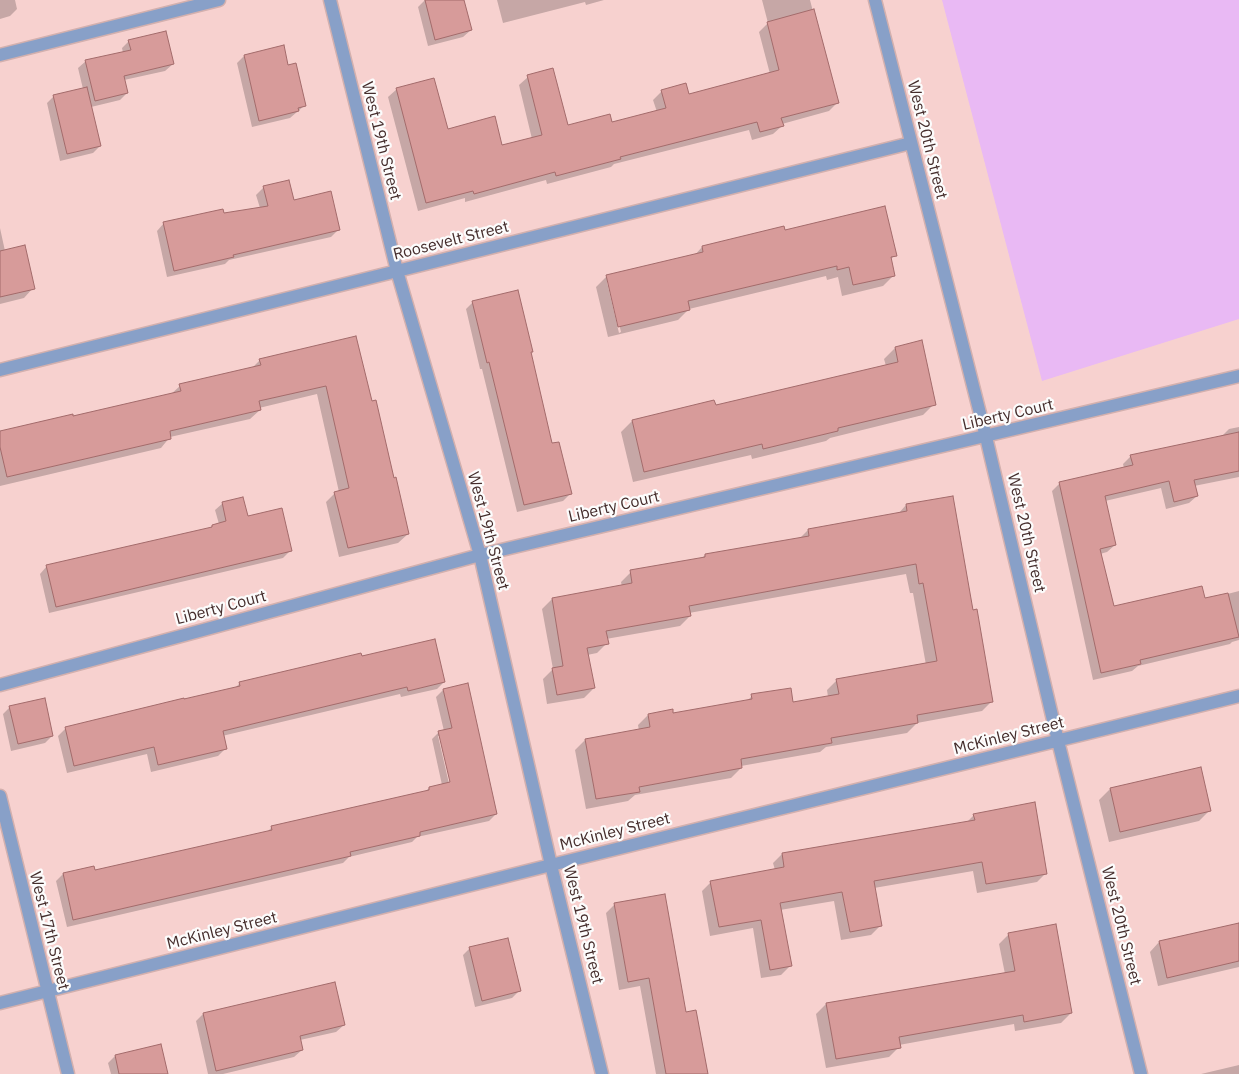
<!DOCTYPE html>
<html>
<head>
<meta charset="utf-8">
<style>
  body { margin:0 }
  canvas { display:block; background:#f7d1cf }
</style>
</head>
<body>
<canvas width="1239" height="1074"></canvas>
<script>
const context = document.querySelector('canvas').getContext('2d');
context.lineJoin = 'round';
function paint(path, color) { context.fillStyle = color; context.fill(path, 'evenodd'); }
const poly = rows => new Path2D(rows.map(r => 'M' + r).join(''));
function trace(path, color, width, dash) { context.strokeStyle = color; context.lineWidth = width; context.lineCap = dash ? 'butt' : 'round'; context.setLineDash(dash || []); context.stroke(path); }
function drawText(font, color, halo, rows, align = 'center') {
  context.font = font + ' "IBM Plex Sans",sans-serif'; context.lineWidth = 4.5; context.setLineDash([]); context.textBaseline = 'middle'; context.strokeStyle = halo; context.fillStyle = color; for (const [text, x, y, turn = 0] of rows) {
    context.save(); context.translate(x, y); context.rotate((+turn || 0) * Math.PI / 180); context.textAlign = isNaN(turn) ? turn : align; if (halo) context.strokeText(text, 0, 0); context.fillText(text, 0, 0); context.restore();
  }
}
paint(poly([
  [942,0,1239,0,1239,319,1042,381]
]), '#e9b9f4');
paint(poly([
  [0,0,15,0,17,9,10,16,0,19],
  [425,0,463,0,471,30,463,37,428,46,418,7],
  [497,0,604,0,586,5,585,2,503,23],
  [762,0,810,0,837,103,829,111,782,124,782,126,773,134,752,140,749,130,614,164,611,167,547,184,546,180,465,202,465,198,418,211,388,97,397,89,447,130,501,147,532,139,519,85,528,77,567,126,611,124,657,112,653,100,662,91,688,96,770,74,759,32,768,23],
  [129,41,173,64,165,71,124,80,127,93,120,100,91,107,100,146,93,153,60,161,47,103,54,96,83,89,78,68,86,61,123,53,122,48],
  [244,56,287,67,304,106,290,118,252,127,237,63],
  [264,187,338,230,331,237,229,260,225,264,167,277,157,231,164,223,260,208,256,195],
  [0,228,5,251,33,288,24,298,0,304],
  [784,232,895,255,890,260,894,275,883,286,842,296,838,277,827,280,826,276,689,309,678,320,608,337,596,287,607,276,694,256,702,247],
  [607,282,609,282,621,332,619,333],
  [473,302,532,352,530,353,551,445,570,494,563,501,517,512,482,369,480,369,466,309],
  [895,348,934,404,923,415,830,438,826,441,752,459,751,455,633,482,621,432,632,421,713,402,715,407,886,366,884,359],
  [260,360,371,402,408,534,398,543,339,557,326,502,335,493,339,492,317,394,259,408,260,410,250,419,170,437,161,448,0,486,0,432,72,418,170,395,180,386,251,369],
  [1239,427,1239,477,1194,486,1197,496,1189,503,1166,509,1161,488,1105,501,1115,545,1107,552,1100,554,1113,608,1204,600,1239,591,1239,640,1232,642,1230,644,1138,666,1132,671,1093,680,1052,491,1059,484,1124,468,1123,464,1131,456,1221,437,1229,429],
  [223,503,247,518,291,550,283,558,49,613,40,574,47,566,209,529,212,526,219,524,215,510],
  [906,505,972,611,992,701,982,711,917,723,907,733,826,747,820,752,741,766,741,768,731,778,635,795,628,801,586,809,575,750,585,740,639,731,638,725,648,715,672,715,746,702,752,696,792,703,828,697,827,690,837,680,926,665,913,593,910,593,906,574,689,613,690,616,680,626,606,639,607,643,597,653,587,655,594,688,584,698,547,704,543,679,553,669,542,609,552,599,622,587,621,582,631,572,701,559,705,555,800,538,808,530,898,514],
  [361,657,444,682,437,689,401,697,400,694,222,736,225,749,218,756,151,772,147,754,67,773,58,736,65,729,234,689,240,683],
  [443,690,496,814,489,821,417,837,412,842,349,857,343,863,67,927,56,881,63,874,94,872,267,832,272,827,425,792,429,788,442,785,432,739,439,732,444,731,436,697],
  [438,736,440,736,452,788,450,788],
  [10,707,52,736,45,743,11,751,3,714],
  [1200,769,1210,810,1199,821,1109,842,1099,800,1110,789],
  [974,815,1046,873,1037,882,977,893,973,871,874,888,880,926,871,935,841,940,834,901,780,910,790,966,781,975,761,978,753,928,710,936,702,891,711,882,775,870,773,863,782,854,966,823],
  [615,904,685,1013,706,1074,656,1074,640,986,619,990,606,913],
  [1239,924,1239,967,1158,986,1150,952,1159,942],
  [1009,934,1071,1013,1061,1023,1015,1031,1014,1024,899,1045,899,1047,889,1057,826,1068,816,1014,826,1004,1005,974,999,944],
  [470,948,519,991,512,998,475,1007,463,955],
  [203,1014,344,1025,336,1032,300,1040,302,1050,294,1057,223,1074,208,1074,196,1021],
  [115,1056,167,1074,111,1074,108,1063],
  [1239,1065,1239,1074,1201,1074]
]), '#0003');
const building = poly([
  [425,0,464,0,472,30,435,40,425,0],
  [814,9,839,103,781,118,784,126,760,132,757,122,620,157,621,159,556,176,555,172,474,194,473,191,426,203,396,88,434,78,448,129,495,116,502,145,542,135,527,75,553,68,568,125,610,114,612,122,666,108,661,90,686,83,689,94,779,70,767,22,814,9],
  [166,31,174,64,124,76,128,93,95,101,85,60,131,50,128,40,166,31],
  [284,45,288,65,296,63,306,106,298,108,299,111,259,121,244,55,284,45],
  [87,87,101,146,67,154,53,95,87,87],
  [289,180,294,200,331,191,340,230,233,255,234,257,174,271,163,222,223,209,224,213,268,206,263,186,289,180],
  [885,206,897,256,891,257,895,276,853,285,849,267,837,270,837,266,688,301,690,310,618,327,606,275,703,252,702,246,784,226,785,230,885,206],
  [25,245,35,289,0,297,0,251,25,245],
  [518,290,533,352,531,352,552,443,559,442,572,494,524,505,489,362,487,363,472,301,518,290],
  [356,336,372,401,376,400,394,478,396,477,409,534,348,548,334,492,349,488,326,386,259,401,261,410,170,431,171,439,7,477,0,447,0,431,73,414,73,416,181,391,179,384,261,365,259,359,356,336],
  [922,340,936,405,838,428,838,431,763,449,762,444,644,472,632,420,714,400,716,405,898,362,895,347,922,340],
  [1239,432,1239,471,1194,480,1198,496,1174,502,1169,481,1105,496,1116,545,1100,549,1114,606,1202,586,1205,598,1228,593,1239,637,1140,660,1141,664,1101,673,1059,482,1133,465,1130,455,1239,432],
  [953,496,973,610,977,609,993,702,917,715,918,723,831,738,832,743,741,759,742,768,639,787,640,792,596,799,585,739,650,727,648,714,673,709,673,713,752,699,751,694,791,688,793,702,839,694,836,679,937,661,923,583,919,584,916,564,689,606,691,616,606,631,609,644,587,648,595,688,557,695,552,668,563,666,552,598,632,583,630,570,705,557,705,554,809,536,808,529,907,511,906,504,953,496],
  [243,497,248,516,282,508,292,551,56,607,46,565,212,527,212,525,226,521,222,502,243,497],
  [435,639,445,682,408,691,407,687,223,731,227,749,158,765,154,747,74,766,65,727,184,698,184,699,240,686,239,682,315,664,361,653,362,656,435,639],
  [468,683,497,814,420,832,420,836,350,852,351,856,73,920,63,873,94,866,95,870,272,830,271,826,429,790,429,787,450,782,438,731,452,728,443,689,468,683],
  [45,698,53,736,18,744,9,706,45,698],
  [1201,767,1211,811,1120,832,1110,788,1201,767],
  [1035,802,1047,874,986,884,982,862,874,881,882,926,850,932,842,892,780,903,792,966,770,970,761,920,719,927,710,881,784,867,782,853,975,820,973,814,1035,802],
  [665,894,686,1012,696,1010,708,1074,666,1074,649,978,628,982,614,903,665,894],
  [1239,923,1239,961,1167,978,1159,941,1239,923],
  [1056,924,1072,1013,1024,1022,1023,1015,899,1037,901,1048,836,1059,826,1003,1015,971,1008,933,1056,924],
  [508,938,521,991,482,1001,469,947,508,938],
  [335,982,345,1025,300,1036,303,1050,216,1071,203,1013,335,982],
  [161,1044,168,1074,119,1074,115,1055,161,1044]
]);
paint(building, '#d79b9a');
trace(building, '#a36b6b', 1);
const street = poly([
  [330,0,397,271,480,555,551,865,602,1074],
  [875,0,986,437,1058,741,1141,1074],
  [0,55,219,0],
  [0,370,911,143],
  [0,685,480,555,1239,376],
  [0,796,68,1074],
  [0,1003,551,865,1239,696]
]);
trace(street, '#d3b0ae', 15);
trace(street, '#88a0c8', 12);
drawText('16px', '#452d2c', '#fcfcfc', [
  ["West 20th Street",927,140,76],
  ["West 19th Street",381,141,76],
  ["Roosevelt Street",451,241,-14],
  ["Liberty Court",1008,415,-13],
  ["Liberty Court",614,507,-13],
  ["West 19th Street",488,531,75],
  ["West 20th Street",1026,533,77],
  ["Liberty Court",221,608,-15],
  ["McKinley Street",1009,736,-14],
  ["McKinley Street",615,832,-14],
  ["West 19th Street",583,925,76],
  ["West 20th Street",1121,926,76],
  ["West 17th Street",49,931,76],
  ["McKinley Street",222,931,-14]
]);
</script>
</body>
</html>
